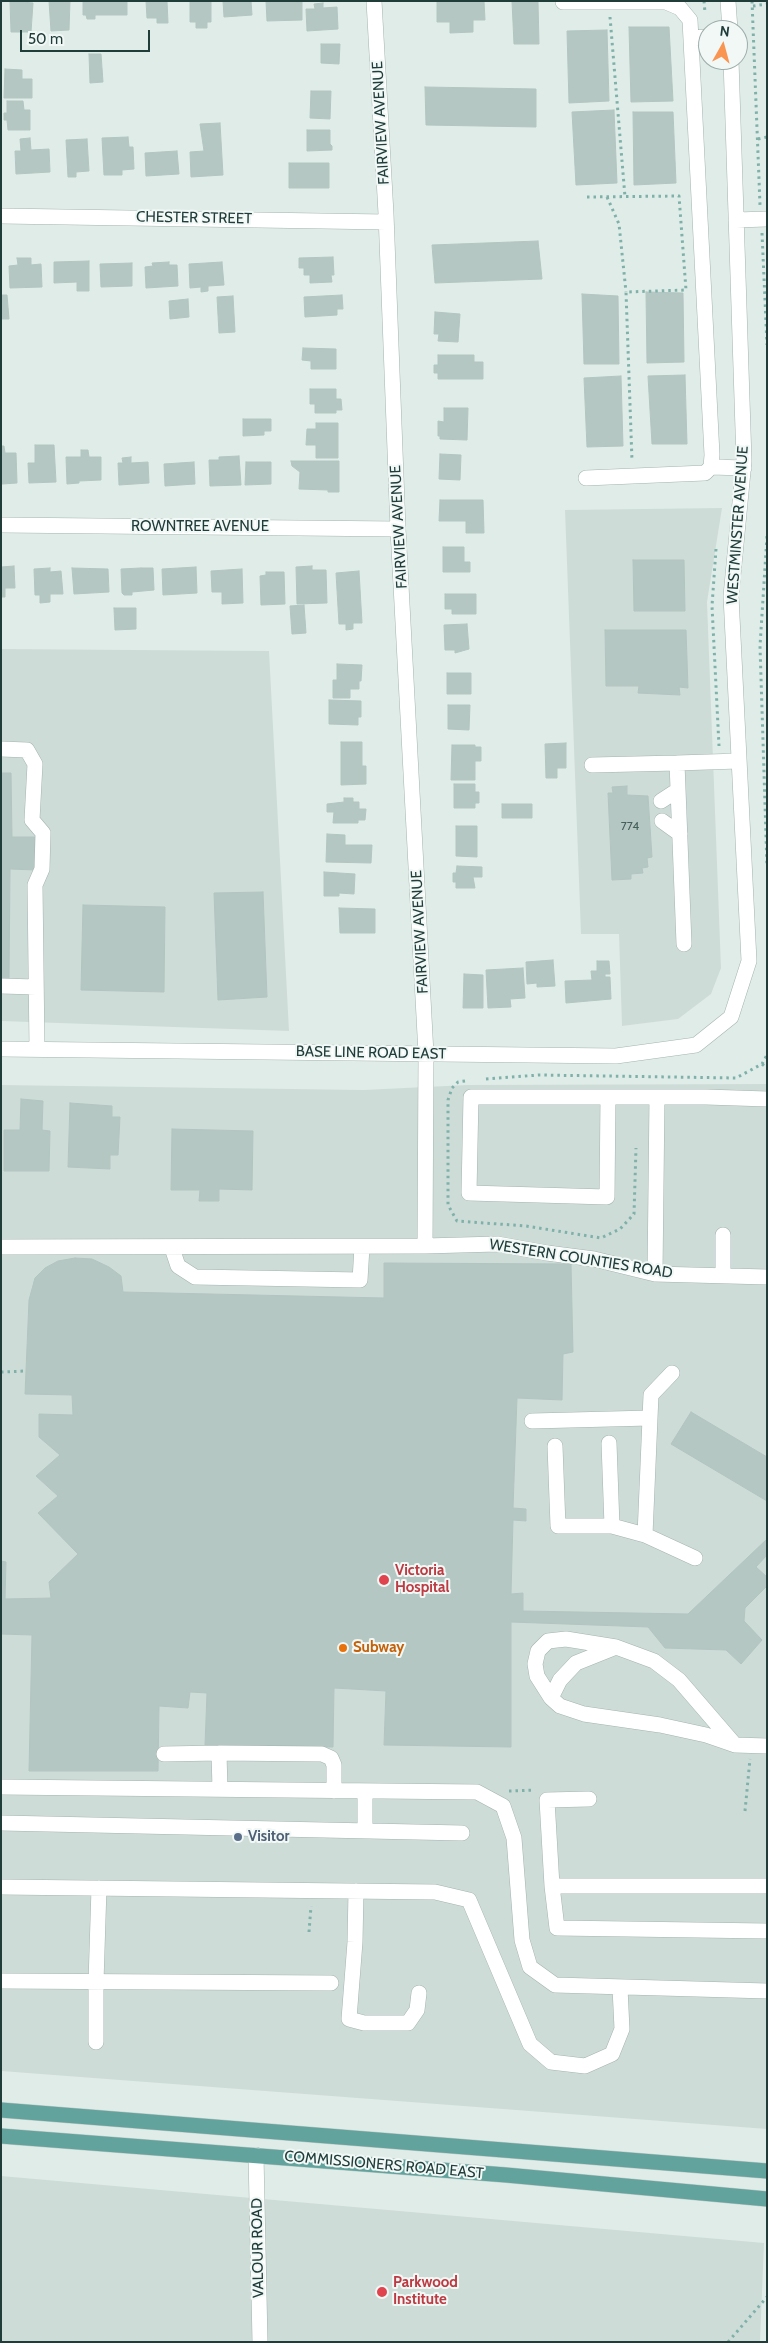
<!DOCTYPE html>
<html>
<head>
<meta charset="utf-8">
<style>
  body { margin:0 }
  #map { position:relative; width:768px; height:2343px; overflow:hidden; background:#e0ece8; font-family:Cabin,sans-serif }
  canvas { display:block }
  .frame { position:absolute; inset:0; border:2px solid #203d3a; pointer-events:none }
  .north { position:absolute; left:698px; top:20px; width:50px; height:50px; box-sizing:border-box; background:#f1f8f6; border:1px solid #9dadab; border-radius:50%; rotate:7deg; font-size:14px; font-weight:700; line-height:20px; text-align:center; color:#203d3a }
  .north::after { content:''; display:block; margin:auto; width:18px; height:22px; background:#f99451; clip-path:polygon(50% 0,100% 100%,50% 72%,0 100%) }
  .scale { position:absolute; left:20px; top:30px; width:130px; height:22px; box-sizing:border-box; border:2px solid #203d3a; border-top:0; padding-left:6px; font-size:15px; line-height:18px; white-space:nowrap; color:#203d3a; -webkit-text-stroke:4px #f1f8f6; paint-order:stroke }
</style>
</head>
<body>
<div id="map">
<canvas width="768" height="2343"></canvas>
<div class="frame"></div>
<div class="north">N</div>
<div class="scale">50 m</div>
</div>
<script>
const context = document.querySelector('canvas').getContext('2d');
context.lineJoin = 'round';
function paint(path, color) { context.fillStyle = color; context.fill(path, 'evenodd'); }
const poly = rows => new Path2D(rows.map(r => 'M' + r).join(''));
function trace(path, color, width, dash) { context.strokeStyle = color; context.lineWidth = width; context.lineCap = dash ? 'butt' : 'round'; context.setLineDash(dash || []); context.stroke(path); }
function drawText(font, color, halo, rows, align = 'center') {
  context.font = font + ' Cabin,sans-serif'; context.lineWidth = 4; context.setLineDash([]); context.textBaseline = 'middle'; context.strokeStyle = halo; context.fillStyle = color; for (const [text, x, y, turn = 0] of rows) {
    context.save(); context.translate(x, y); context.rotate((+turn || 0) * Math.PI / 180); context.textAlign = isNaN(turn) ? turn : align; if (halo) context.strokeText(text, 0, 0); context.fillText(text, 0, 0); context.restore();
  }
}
paint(poly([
  [722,508,707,602,721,968,711,994,678,1019,622,1026,619,934,581,934,565,510],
  [1,649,269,651,289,1031,1,1021],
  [767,1084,767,2129,1,2071,1,1085,363,1090,467,1085],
  [1,2176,764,2243,760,2342,1,2342]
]), '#cedcd8');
const building = poly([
  [10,1,33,3,31,32,11,32,10,1],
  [49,1,70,1,69,30,51,31,49,1],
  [83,1,127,1,127,15,95,15,95,19,87,19,86,15,83,15,83,1],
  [146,1,167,1,168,23,157,23,157,18,147,18,146,1],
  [190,1,211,1,211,22,207,22,207,28,196,28,196,22,190,22,190,1],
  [223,1,251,1,252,15,224,17,223,1],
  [266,1,302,2,302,20,267,21,266,1],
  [437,1,484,1,485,20,473,20,473,32,450,33,450,22,437,22,437,1],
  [512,1,538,2,539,44,514,44,512,1],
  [323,3,323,8,337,7,338,29,307,31,306,9,315,9,314,4,323,3],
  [629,27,669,27,673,101,631,102,629,27],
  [607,30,609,101,569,103,567,31,607,30],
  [321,44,340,44,339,64,321,63,321,44],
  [89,54,101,54,103,82,90,83,89,54],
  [5,69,22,70,22,79,32,79,32,98,4,98,5,69],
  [425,87,536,89,536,127,426,125,425,87],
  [311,91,331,91,330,119,310,118,311,91],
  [7,101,23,101,24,110,30,110,30,130,8,130,7,120,4,120,4,113,7,113,7,101],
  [614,110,617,183,576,185,572,112,614,110],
  [633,112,673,112,676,183,634,185,633,112],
  [220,123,223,175,191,177,190,152,204,151,200,124,220,123],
  [307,130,330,130,330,144,332,146,332,150,307,151,307,130],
  [128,137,129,147,133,147,134,169,122,170,122,175,104,175,102,138,128,137],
  [30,138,31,150,49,149,50,172,16,174,15,151,21,151,20,139,30,138],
  [87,139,89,171,76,172,76,177,68,177,66,140,87,139],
  [177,151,179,174,146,176,145,153,177,151],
  [289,163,329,163,329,188,289,188,289,163],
  [538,241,542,279,435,283,432,245,538,241],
  [333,257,334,275,331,275,332,282,310,283,310,275,304,275,304,268,299,268,299,258,333,257],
  [17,258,31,258,31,265,41,264,42,287,10,288,9,266,18,265,17,258],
  [89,261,89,291,77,291,77,282,54,283,54,262,89,261],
  [169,262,169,265,177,265,178,286,146,288,145,267,153,266,152,263,169,262],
  [222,262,224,285,208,286,208,291,201,292,201,287,190,288,189,264,222,262],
  [132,263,132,286,101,287,100,264,132,263],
  [646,292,683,293,684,362,647,363,646,292],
  [582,294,618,296,619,364,584,364,582,294],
  [1,295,7,295,9,319,1,319,1,295],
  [342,295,343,309,337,309,337,315,305,317,304,297,342,295],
  [233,296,235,332,219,333,217,297,233,296],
  [188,299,189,317,170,319,169,301,188,299],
  [435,312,460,314,458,342,438,341,439,334,434,334,435,312],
  [303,348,336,349,336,369,311,369,311,361,302,360,303,348],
  [438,355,474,355,474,362,483,362,483,379,438,379,438,373,434,373,434,365,438,365,438,355],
  [685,375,687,444,652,444,648,376,685,375],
  [621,376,623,446,587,447,584,378,621,376],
  [310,389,336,389,336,399,341,399,342,410,336,410,336,413,315,413,315,404,310,404,310,389],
  [444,408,468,408,467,440,440,439,440,436,438,436,438,421,444,422,444,408],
  [243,419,271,419,271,431,264,431,264,435,243,436,243,419],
  [316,423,338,423,338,458,316,458,316,445,306,445,307,429,316,429,316,423],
  [35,445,54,445,56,482,29,483,28,463,35,463,35,445],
  [1,446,4,446,5,453,16,453,17,483,2,484,1,446],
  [81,450,88,450,89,457,101,457,101,480,79,481,79,483,67,484,66,457,81,457,81,450],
  [440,454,461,455,460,480,439,479,440,454],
  [239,456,241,485,210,486,209,460,219,460,219,457,239,456],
  [131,457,131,463,148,462,149,483,119,485,118,463,123,463,122,458,131,457],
  [291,461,339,461,339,492,328,492,328,490,299,489,300,472,292,466,291,461],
  [194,462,195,484,165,486,164,464,194,462],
  [246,462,271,462,271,484,245,485,246,462],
  [440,500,483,500,484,533,466,533,466,521,439,521,440,500],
  [443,547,464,547,464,562,470,562,470,572,443,572,443,547],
  [633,560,684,560,685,611,634,611,633,560],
  [14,566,15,588,5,588,5,597,1,597,1,567,14,566],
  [312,566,312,570,326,570,327,603,297,604,296,567,312,566],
  [196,567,197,593,163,595,162,569,196,567],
  [50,568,50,572,61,571,63,594,50,594,50,602,40,603,40,595,35,595,34,569,50,568],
  [72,568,108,569,109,592,74,594,72,568],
  [141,568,153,568,154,590,132,592,132,595,124,595,122,593,121,569,141,568],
  [242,569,243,603,222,604,222,592,212,592,211,571,242,569],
  [359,571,362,623,353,623,353,629,346,630,346,624,339,624,336,573,359,571],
  [266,572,284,572,285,604,261,605,260,576,266,575,266,572],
  [445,594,476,594,476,614,452,614,452,609,445,609,445,594],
  [304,605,306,633,292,634,290,606,304,605],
  [114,608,136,608,136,629,115,630,114,608],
  [467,624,469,649,455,653,455,650,445,650,444,625,467,624],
  [605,630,686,630,688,688,679,687,680,695,638,693,639,686,606,686,605,630],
  [337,664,362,665,361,681,359,681,359,689,350,689,350,698,333,698,333,680,337,680,337,664],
  [447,673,471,673,471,694,447,694,447,673],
  [329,700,361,701,361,717,358,717,358,725,329,724,329,700],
  [448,705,470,705,469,730,448,729,448,705],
  [341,742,362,742,362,766,366,766,366,784,341,785,341,742],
  [566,743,566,768,557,768,557,778,546,778,545,744,566,743],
  [452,745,475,745,475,747,481,747,481,761,475,761,475,780,451,780,452,745],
  [1,773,11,773,12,837,35,837,36,870,10,869,9,979,1,979,1,773],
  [454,784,475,784,475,792,479,792,479,803,475,803,475,808,454,808,454,784],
  [627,786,627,795,648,796,652,857,647,858,648,867,642,868,643,873,631,874,631,879,612,880,608,793,613,793,612,787,627,786],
  [344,798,353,798,353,802,359,802,359,809,366,809,365,820,358,820,358,823,333,823,334,812,327,812,327,804,344,802,344,798],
  [502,804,532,804,532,818,502,818,502,804],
  [456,826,477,826,477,857,456,856,456,826],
  [327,834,345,835,345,845,372,845,371,863,326,862,327,834],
  [457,866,482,867,482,877,473,877,475,888,456,888,456,882,453,882,453,873,456,873,457,866],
  [324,872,355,874,354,894,339,893,339,896,324,896,324,872],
  [263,892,267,997,218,1000,214,893,263,892],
  [83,905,165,907,164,992,81,990,83,905],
  [339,908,375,909,375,933,340,933,339,908],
  [553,960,555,986,537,987,537,983,527,984,526,962,553,960],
  [597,961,609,961,610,974,605,974,605,977,610,977,611,999,566,1003,565,981,592,980,591,971,597,971,597,961],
  [523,968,525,998,510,999,511,1007,488,1008,486,970,523,968],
  [464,974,483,975,483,1008,463,1008,464,974],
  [21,1099,43,1101,42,1130,50,1131,49,1171,4,1171,4,1130,20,1130,21,1099],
  [70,1103,112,1106,112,1117,120,1117,118,1155,110,1155,110,1169,68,1167,70,1103],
  [172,1129,253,1131,252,1190,219,1189,219,1201,199,1201,200,1190,171,1190,172,1129],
  [75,1258,92,1259,109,1267,121,1276,123,1292,384,1298,384,1263,571,1264,573,1352,563,1354,562,1400,517,1398,513,1508,526,1509,526,1521,513,1520,511,1594,523,1593,523,1611,688,1614,767,1539,767,1555,756,1567,767,1577,767,1586,745,1608,744,1621,762,1640,741,1664,726,1650,665,1648,648,1627,511,1622,511,1747,384,1745,386,1691,334,1688,333,1747,205,1745,207,1693,190,1692,188,1708,159,1706,158,1771,29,1771,32,1635,1,1634,1,1561,6,1562,5,1599,51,1598,49,1582,78,1554,38,1513,58,1496,36,1476,60,1455,39,1437,39,1414,73,1415,72,1395,25,1394,29,1300,35,1278,45,1268,58,1261,75,1258],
  [691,1412,767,1457,767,1501,671,1444,691,1412]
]);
paint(building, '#b5c7c2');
trace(building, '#b2c6c1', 1);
const minor = poly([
  [374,1,386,214,398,529,426,1054,425,1246],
  [728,1,730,30],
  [563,2,666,2,680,8,690,20,712,455,711,467,705,473,586,478],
  [691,38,708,37],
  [1,216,386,222],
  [736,220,767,219],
  [711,467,744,468],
  [1,525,398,529],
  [1,749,27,750,35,764,32,820,43,833,42,869,35,885,37,1049],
  [677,763,739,761],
  [592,765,677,763,684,944],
  [661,801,678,790],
  [662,821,680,834],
  [1,986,36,987],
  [1,1049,616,1056,696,1045,731,1017,749,961,731,596,744,461,731,60],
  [608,1097,607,1197,469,1193,471,1097,706,1097,767,1099],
  [1,1247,425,1246,497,1244,547,1253,594,1259,655,1274,767,1277],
  [172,1248,178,1266,195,1277,360,1280,362,1247],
  [655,1274,657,1097],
  [723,1275,723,1235],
  [672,1373,651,1395,645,1535,695,1558],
  [532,1421,650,1418],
  [609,1443,612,1526],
  [555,1446,558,1526,612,1526,645,1535],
  [551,1698,537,1676,535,1664,538,1651,548,1641,566,1639,616,1647],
  [735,1745,679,1680,654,1661,616,1647,576,1663,560,1680,551,1698,560,1706,584,1714,660,1725,706,1735,735,1745,767,1746],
  [164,1754,219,1753],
  [1,1787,477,1792,503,1806,514,1838,522,1940,530,1967,555,1985,767,1991],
  [220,1789,219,1753,322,1754,331,1758,334,1765,334,1791],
  [365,1791,365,1830],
  [589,1799,547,1800,552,1886,767,1886],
  [1,1823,462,1833],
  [552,1886,557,1928,767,1931],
  [1,1887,435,1892,469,1900,530,2044,551,2062,585,2066,612,2054,622,2029,620,1988],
  [356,1891,355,1942,349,2019,364,2023,408,2023,417,2010,419,1993],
  [1,1981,331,1983],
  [96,2042,96,1982,99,1888],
  [256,2155,260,2342]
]);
const major = poly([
  [1,2110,767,2171],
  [1,2136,506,2175,767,2199]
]);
trace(minor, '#a3b4b0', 16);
trace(major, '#c1c9c8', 16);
trace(poly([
  [704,1,705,13],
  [752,1,760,205],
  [753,6,767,4],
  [610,17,625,197],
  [758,139,767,137],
  [587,197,679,196,686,290,626,292,632,461],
  [607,197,619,224,626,292],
  [762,233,767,345],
  [767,536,760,646,767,867],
  [716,549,712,606,719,746],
  [762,1064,767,1068],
  [486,1079,539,1075,736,1078,762,1064,767,1055],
  [465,1081,458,1082,452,1088,448,1100,448,1205,457,1221,526,1226,601,1238,620,1229,634,1214,636,1148],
  [1,1372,26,1371],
  [509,1791,535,1790],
  [745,1811,750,1759],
  [309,1932,311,1906],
  [728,2342,767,2297]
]), '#7fb1a9', 3, [2.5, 4]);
trace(minor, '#fff', 15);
trace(major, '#62a49d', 15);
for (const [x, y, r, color] of [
  [384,1580,6,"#e0444e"],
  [343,1648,5,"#e8710a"],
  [238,1837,5,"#5c6f8a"],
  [382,2292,6,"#e0444e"]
]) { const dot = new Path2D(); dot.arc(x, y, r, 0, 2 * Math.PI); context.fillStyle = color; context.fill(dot); trace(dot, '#f1f8f6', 2); }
drawText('12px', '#45605c', null, [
  ["774",630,826]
]);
drawText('15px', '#203d3a', '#f1f8f6', [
  ["FAIRVIEW AVENUE",381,123,-93],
  ["CHESTER STREET",194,218,1],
  ["WESTMINSTER AVENUE",738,525,-86],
  ["ROWNTREE AVENUE",200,527],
  ["FAIRVIEW AVENUE",399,527,-93],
  ["FAIRVIEW AVENUE",420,932,-93],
  ["BASE LINE ROAD EAST",371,1053,1],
  ["WESTERN COUNTIES ROAD",581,1259,9],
  ["COMMISSIONERS ROAD EAST",384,2165,5],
  ["VALOUR ROAD",258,2248,-91]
]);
drawText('bold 15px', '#be3a42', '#f1f8f6', [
  ["Victoria",395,1571],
  ["Hospital",395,1588],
  ["Parkwood",393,2283],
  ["Institute",393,2300]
], 'left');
drawText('bold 15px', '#c56008', '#f1f8f6', [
  ["Subway",353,1648]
], 'left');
drawText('bold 15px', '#4e5e75', '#f1f8f6', [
  ["Visitor",248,1837]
], 'left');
</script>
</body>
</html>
